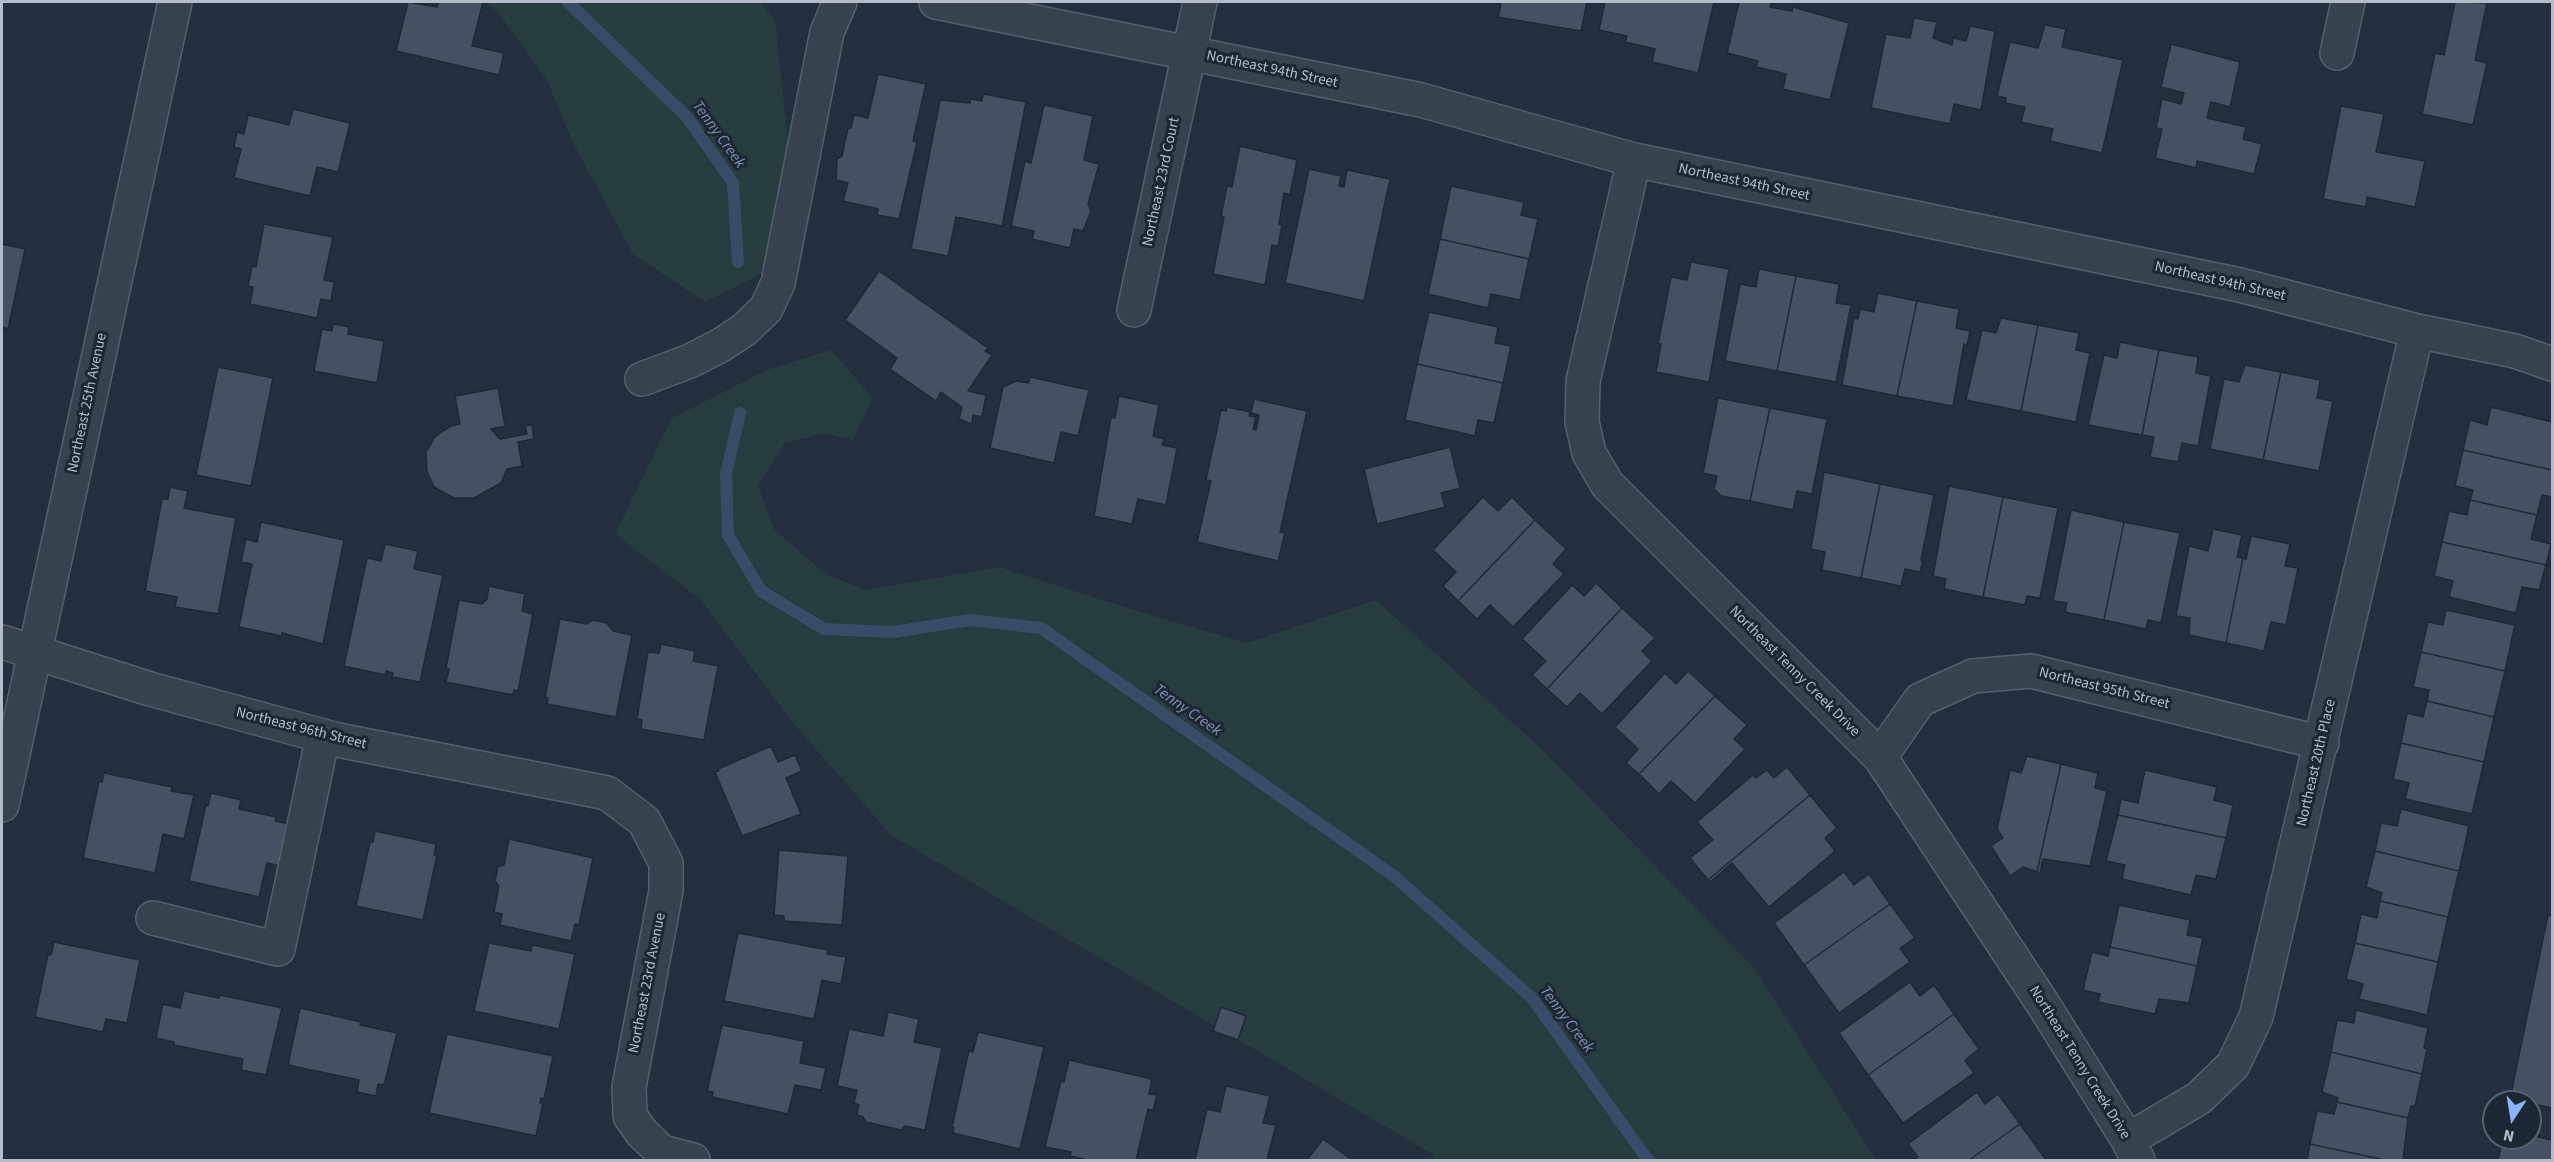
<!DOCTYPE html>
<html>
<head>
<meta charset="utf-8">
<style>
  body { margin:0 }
  #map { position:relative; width:2554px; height:1162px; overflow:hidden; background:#242f3e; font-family:"Source Sans 3",sans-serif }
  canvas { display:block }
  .frame { position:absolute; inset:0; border:3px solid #b4bcc9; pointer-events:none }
  .north { position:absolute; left:2482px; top:1090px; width:60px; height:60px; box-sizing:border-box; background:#1d2633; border:2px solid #59626f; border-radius:50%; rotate:192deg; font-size:16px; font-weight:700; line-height:24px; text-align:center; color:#b4bcc9 }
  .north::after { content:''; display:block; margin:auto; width:21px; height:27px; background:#8ab4f8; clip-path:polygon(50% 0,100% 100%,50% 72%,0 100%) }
</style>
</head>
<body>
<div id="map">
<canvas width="2554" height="1162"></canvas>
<div class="frame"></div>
<div class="north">N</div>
</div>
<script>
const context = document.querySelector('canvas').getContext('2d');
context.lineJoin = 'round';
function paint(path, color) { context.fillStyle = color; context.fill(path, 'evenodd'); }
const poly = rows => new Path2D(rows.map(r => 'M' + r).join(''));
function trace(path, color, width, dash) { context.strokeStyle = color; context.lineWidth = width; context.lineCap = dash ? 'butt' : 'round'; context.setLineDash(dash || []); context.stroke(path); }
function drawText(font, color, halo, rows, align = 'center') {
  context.font = font + ' "Source Sans 3",sans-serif'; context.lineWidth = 6; context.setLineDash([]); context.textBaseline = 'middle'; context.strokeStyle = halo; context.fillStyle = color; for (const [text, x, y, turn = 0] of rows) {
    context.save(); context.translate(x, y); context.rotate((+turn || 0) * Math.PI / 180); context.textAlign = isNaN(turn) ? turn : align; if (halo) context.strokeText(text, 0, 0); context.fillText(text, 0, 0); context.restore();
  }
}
paint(poly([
  [487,2,760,2,775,20,789,151,765,272,705,302,633,254,572,141,547,80,499,14],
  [831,350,873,398,853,440,825,433,785,443,758,486,774,529,824,573,865,590,999,567,1131,609,1246,643,1376,600,1545,752,1755,969,1876,1160,1435,1160,1432,1154,891,835,793,723,701,600,615,534,672,418,767,370]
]), '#263c3f');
trace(poly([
  [568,2,687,117,733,183,738,262],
  [740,413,726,474,728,535,761,591,824,629,893,632,970,620,1041,628,1394,876,1532,998,1648,1160]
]), '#394c67', 12);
const building = poly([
  [408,2,437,7,439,2,483,2,472,46,504,53,499,75,396,51,408,2],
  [1488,2,1587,2,1581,31,1498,17,1501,4,1488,2],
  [1605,2,1714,2,1698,73,1652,62,1655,49,1625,42,1627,36,1599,30,1605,2],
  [1739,2,1771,2,1770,7,1792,11,1793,7,1849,23,1830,100,1783,89,1786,74,1756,67,1758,61,1727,53,1739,2],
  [2455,2,2487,3,2475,60,2487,63,2473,125,2422,114,2435,53,2444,55,2455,2],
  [1914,18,1937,22,1933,38,1952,45,1953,38,1966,41,1970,26,1995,31,1981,110,1954,104,1950,124,1871,108,1886,34,1910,38,1914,18],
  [2045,25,2066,29,2062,47,2123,60,2102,153,2050,141,2053,129,2021,122,2025,107,2005,103,2006,98,1997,96,2010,42,2038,48,2045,25],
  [2171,44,2240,62,2230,107,2211,102,2207,118,2246,127,2243,139,2262,144,2254,174,2197,161,2196,168,2155,158,2162,129,2156,128,2162,99,2181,104,2184,93,2161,87,2171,44],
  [878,74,926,84,913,141,917,142,899,219,877,215,878,209,843,201,848,183,836,180,837,159,842,156,848,128,851,128,854,115,868,118,878,74],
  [983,94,1026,102,1002,226,956,217,948,256,911,249,940,100,970,103,971,99,982,101,983,94],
  [1044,105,1093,116,1084,160,1099,164,1088,204,1091,211,1083,231,1074,229,1070,248,1032,239,1034,231,1011,226,1025,161,1031,163,1044,105],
  [2341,106,2384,114,2376,152,2425,161,2415,207,2367,197,2366,207,2323,199,2341,106],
  [293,109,350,123,338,172,317,167,310,196,234,178,241,149,234,147,237,132,244,134,248,115,289,125,293,109],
  [1240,146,1297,160,1290,195,1284,193,1279,224,1282,225,1278,246,1272,245,1265,285,1213,274,1224,217,1221,216,1227,186,1232,187,1240,146],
  [1309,169,1341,176,1339,186,1344,187,1347,170,1390,179,1364,301,1285,283,1309,169],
  [1451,186,1524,202,1521,215,1538,219,1529,259,1440,239,1451,186],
  [264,224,333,237,324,280,334,282,331,301,321,299,317,318,250,304,253,287,248,286,252,266,256,267,264,224],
  [1440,239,1529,259,1520,300,1491,294,1488,308,1428,294,1440,239],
  [2,244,25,249,8,329,2,327,2,244],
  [1691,262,1729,269,1709,382,1656,372,1661,344,1658,344,1671,277,1687,280,1691,262],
  [1759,269,1796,276,1777,371,1725,361,1740,284,1756,287,1759,269],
  [879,271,988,348,985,351,992,355,968,391,986,395,982,417,973,415,972,424,959,419,962,407,941,392,936,401,890,369,897,358,845,320,879,271],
  [1796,276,1839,284,1836,303,1851,305,1836,382,1777,371,1796,276],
  [1878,293,1917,301,1897,396,1842,385,1854,318,1858,319,1860,309,1874,312,1878,293],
  [1917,301,1959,309,1956,328,1970,331,1967,345,1964,344,1953,406,1897,396,1917,301],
  [1429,312,1498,327,1495,343,1511,346,1503,383,1417,364,1429,312],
  [2001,318,2038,325,2021,411,1966,400,1982,330,1996,333,2001,318],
  [333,324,349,327,348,334,384,341,377,383,314,371,322,329,332,331,333,324],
  [2038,325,2079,333,2076,350,2090,353,2076,422,2021,411,2038,325],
  [2120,342,2159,350,2142,435,2088,425,2104,355,2117,358,2120,342],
  [2159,350,2198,357,2196,373,2211,376,2198,446,2182,443,2178,462,2150,457,2154,437,2142,435,2159,350],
  [1417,364,1503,383,1494,423,1478,420,1475,436,1405,420,1417,364],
  [2245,365,2281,372,2263,460,2210,449,2224,379,2239,382,2245,365],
  [218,367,273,378,251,486,196,475,218,367],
  [2281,372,2320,380,2317,398,2333,401,2319,471,2263,460,2281,372],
  [1030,377,1089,390,1078,436,1061,432,1054,463,990,448,1003,387,1016,381,1029,383,1030,377],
  [498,388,505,426,491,429,500,439,527,434,525,426,532,425,534,439,518,442,522,466,507,469,501,483,474,498,454,498,434,487,427,472,426,453,434,438,441,432,451,426,460,424,455,396,498,388],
  [1119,396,1159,405,1153,436,1164,439,1162,445,1177,448,1166,505,1138,499,1132,524,1094,516,1111,417,1115,418,1119,396],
  [1718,398,1770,408,1750,501,1721,496,1714,489,1717,476,1703,473,1718,398],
  [1254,399,1307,411,1280,532,1285,533,1278,561,1197,542,1211,481,1206,480,1221,410,1226,411,1227,407,1250,412,1249,416,1256,417,1253,429,1256,430,1259,415,1251,413,1254,399],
  [2491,407,2552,422,2552,470,2463,450,2470,420,2487,425,2491,407],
  [1770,408,1827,419,1812,494,1797,491,1793,510,1750,501,1770,408],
  [1450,447,1460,488,1441,493,1445,507,1377,524,1364,469,1450,447],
  [2463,450,2552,470,2552,497,2542,495,2537,515,2470,500,2473,490,2455,486,2463,450],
  [1824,472,1880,484,1861,578,1822,570,1825,552,1811,549,1824,472],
  [1880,484,1934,495,1921,560,1923,560,1920,572,1905,569,1901,586,1861,578,1880,484],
  [1949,486,2003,497,1983,597,1944,589,1946,579,1933,576,1949,486],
  [170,487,188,491,184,508,236,518,218,614,175,607,177,597,145,591,162,499,168,499,170,487],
  [1483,497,1498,511,1512,497,1535,520,1458,601,1443,586,1456,572,1433,550,1483,497],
  [2003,497,2058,508,2040,598,2027,596,2025,605,1983,597,2003,497],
  [2470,500,2537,515,2531,539,2551,544,2546,565,2442,542,2449,511,2467,515,2470,500],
  [2071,510,2124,522,2104,620,2065,612,2067,603,2053,601,2071,510],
  [1535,520,1566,549,1553,564,1564,574,1513,627,1490,605,1477,619,1458,601,1535,520],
  [261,522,344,540,323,644,282,633,282,636,239,627,252,564,241,562,246,539,257,542,261,522],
  [2124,522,2180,533,2161,623,2148,620,2146,629,2104,620,2124,522],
  [2213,529,2242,535,2237,557,2243,558,2226,643,2189,635,2190,618,2176,616,2189,546,2208,551,2213,529],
  [2251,536,2290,544,2285,566,2298,568,2286,625,2271,622,2264,651,2226,643,2243,558,2246,559,2251,536],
  [2442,542,2546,565,2539,590,2522,587,2516,613,2449,597,2453,581,2434,576,2442,542],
  [385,544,418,551,414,569,443,575,420,682,392,677,393,673,386,671,385,675,344,666,367,558,381,561,385,544],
  [1596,583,1622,608,1547,689,1532,675,1546,661,1522,639,1572,585,1584,596,1596,583],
  [489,586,525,594,522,611,533,614,518,691,514,690,513,695,446,682,449,669,446,668,459,600,482,604,487,599,489,586],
  [1622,608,1655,638,1642,651,1652,661,1602,714,1580,693,1567,707,1547,689,1622,608],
  [2446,610,2515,625,2505,671,2421,652,2428,622,2443,625,2446,610],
  [560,619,586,624,593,620,607,623,613,631,632,635,616,717,547,704,548,698,545,697,560,619],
  [661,644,695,651,693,661,718,666,704,740,641,729,642,720,637,719,648,652,659,653,661,644],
  [2421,652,2505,671,2494,717,2427,701,2429,690,2413,687,2421,652],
  [1688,671,1715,696,1639,774,1626,763,1638,749,1615,727,1665,673,1676,684,1688,671],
  [1715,696,1747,725,1734,739,1745,749,1695,803,1671,781,1659,794,1639,774,1715,696],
  [2427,701,2494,717,2484,762,2401,743,2407,713,2423,717,2427,701],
  [2401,743,2484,762,2472,814,2405,799,2409,783,2393,779,2401,743],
  [771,746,778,762,795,755,802,771,786,778,801,814,742,836,715,772,719,771,718,769,771,746],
  [2027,756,2061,764,2037,872,2023,867,2010,876,1991,846,2003,838,1997,829,2010,770,2021,773,2027,756],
  [2061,764,2098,773,2095,788,2107,791,2090,866,2043,859,2040,873,2037,872,2061,764],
  [1787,767,1810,795,1708,880,1690,858,1713,840,1697,822,1753,775,1756,778,1767,770,1774,778,1787,767],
  [2145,770,2217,787,2214,800,2233,805,2226,838,2118,815,2121,799,2138,803,2145,770],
  [104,773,172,787,171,791,194,795,184,839,163,834,155,873,83,858,99,781,102,782,104,773],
  [211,793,241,800,239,809,276,817,275,821,303,827,294,869,267,863,259,897,189,881,206,805,208,806,211,793],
  [1810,795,1837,828,1825,838,1835,851,1826,859,1769,907,1732,863,1710,882,1708,880,1810,795],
  [2401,809,2469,826,2459,871,2375,851,2381,823,2397,826,2401,809],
  [2118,815,2226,838,2216,879,2196,875,2191,895,2122,879,2125,865,2106,861,2118,815],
  [375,831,436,844,434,855,437,855,423,920,356,906,370,842,373,842,375,831],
  [509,839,593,858,579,925,575,924,571,941,500,925,502,914,494,912,499,886,495,881,498,867,504,865,509,839],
  [779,850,848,856,842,925,784,921,784,916,774,915,779,850],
  [2375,851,2459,871,2448,917,2380,901,2382,893,2366,887,2375,851],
  [1844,872,1854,885,1869,874,1890,904,1804,965,1774,923,1844,872],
  [2380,901,2448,917,2438,962,2355,943,2361,914,2377,918,2380,901],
  [1890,904,1915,938,1900,948,1910,962,1839,1013,1804,965,1890,904],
  [2119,905,2190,920,2187,935,2203,938,2197,966,2110,947,2119,905],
  [2548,915,2552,916,2552,1108,2510,1099,2548,915],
  [738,933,828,950,827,954,846,957,841,984,822,980,814,1019,724,1001,738,933],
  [54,942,140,960,127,1023,106,1019,103,1032,35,1017,48,954,51,955,54,942],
  [489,943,531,951,532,945,575,954,559,1029,474,1011,489,943],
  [2355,943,2438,962,2427,1015,2359,999,2363,984,2346,979,2355,943],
  [2110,947,2197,966,2189,1003,2159,999,2155,1014,2098,1002,2100,994,2083,990,2092,952,2108,956,2110,947],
  [1910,982,1920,996,1934,985,1954,1014,1868,1075,1839,1033,1910,982],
  [184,991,219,998,220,995,282,1008,266,1075,241,1070,243,1059,174,1045,174,1042,156,1038,163,1004,180,1008,184,991],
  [1221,1007,1246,1016,1238,1040,1213,1031,1221,1007],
  [300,1008,361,1022,360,1025,397,1033,384,1085,378,1084,376,1096,357,1092,359,1080,288,1065,300,1008],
  [2356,1010,2428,1028,2424,1048,2427,1049,2422,1074,2331,1052,2337,1020,2354,1023,2356,1010],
  [888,1012,919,1019,914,1042,942,1048,925,1130,905,1126,901,1130,866,1122,863,1117,857,1115,859,1105,854,1103,857,1090,837,1086,849,1029,883,1036,888,1012],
  [1954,1014,1979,1049,1965,1060,1974,1073,1903,1123,1868,1075,1954,1014],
  [722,1025,804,1041,800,1063,826,1068,821,1090,795,1085,788,1114,712,1097,713,1092,707,1091,722,1025],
  [978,1032,1044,1047,1020,1149,953,1133,954,1128,952,1127,969,1050,973,1052,978,1032],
  [447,1034,553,1056,544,1099,541,1098,540,1103,543,1103,536,1136,429,1113,447,1034],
  [2331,1052,2422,1074,2415,1106,2411,1106,2408,1118,2337,1102,2338,1098,2322,1092,2331,1052],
  [1069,1060,1152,1079,1149,1094,1157,1095,1153,1111,1148,1109,1136,1160,1088,1160,1070,1156,1071,1152,1045,1147,1061,1081,1064,1082,1069,1060],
  [1226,1086,1270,1096,1263,1123,1276,1125,1267,1160,1195,1160,1207,1109,1220,1112,1226,1086],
  [1977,1092,1985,1104,1998,1094,2020,1124,1969,1160,1913,1160,1918,1157,1908,1144,1977,1092],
  [2337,1102,2408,1118,2403,1160,2385,1160,2310,1144,2317,1111,2334,1114,2337,1102],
  [2020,1124,2046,1160,1969,1160,2020,1124],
  [2530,1135,2552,1140,2552,1160,2498,1160,2503,1138,2530,1138,2530,1135],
  [1323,1139,1352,1160,1307,1160,1323,1139],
  [2310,1144,2385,1160,2307,1160,2310,1144]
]);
paint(building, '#455162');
trace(building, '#1f2835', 1.5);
const minor = poly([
  [936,2,1421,100,1634,160,2240,285,2417,331,2515,351,2552,364],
  [2337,53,2348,2],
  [1634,160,1583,381,1582,422,1589,453,1607,484,1880,757,2043,1004,2128,1140,2138,1160],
  [1134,310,1200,2],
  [642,379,690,361,721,345,744,330,766,309,778,283,827,32,840,2],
  [2,642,150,689,338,740,607,793,644,821,666,863,666,891,629,1087,630,1116,642,1133,662,1152,693,1160],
  [1880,757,1920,700,1973,676,2031,671,2322,743],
  [2,805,175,2],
  [153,918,278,949,323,736],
  [2128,1140,2199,1098,2233,1065,2256,1017,2417,331]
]);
trace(minor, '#565f6c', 36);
trace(minor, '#38414e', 33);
drawText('15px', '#b4bcc9', '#1d2633', [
  ["Northeast 94th Street",1272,70,12],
  ["Northeast 23rd Court",1162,182,-78],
  ["Northeast 94th Street",1744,183,12],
  ["Northeast 94th Street",2220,282,13],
  ["Northeast 25th Avenue",88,403,-78],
  ["Northeast Tenny Creek Drive",1794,672,45],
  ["Northeast 95th Street",2104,689,14],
  ["Northeast 96th Street",301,729,14],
  ["Northeast 20th Place",2317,763,-77],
  ["Northeast 23rd Avenue",648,983,-79],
  ["Northeast Tenny Creek Drive",2079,1063,58]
]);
drawText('italic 16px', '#7c92b1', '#1d2633', [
  ["Tenny Creek",718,135,54],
  ["Tenny Creek",1187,711,35],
  ["Tenny Creek",1566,1020,53]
]);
</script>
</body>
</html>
